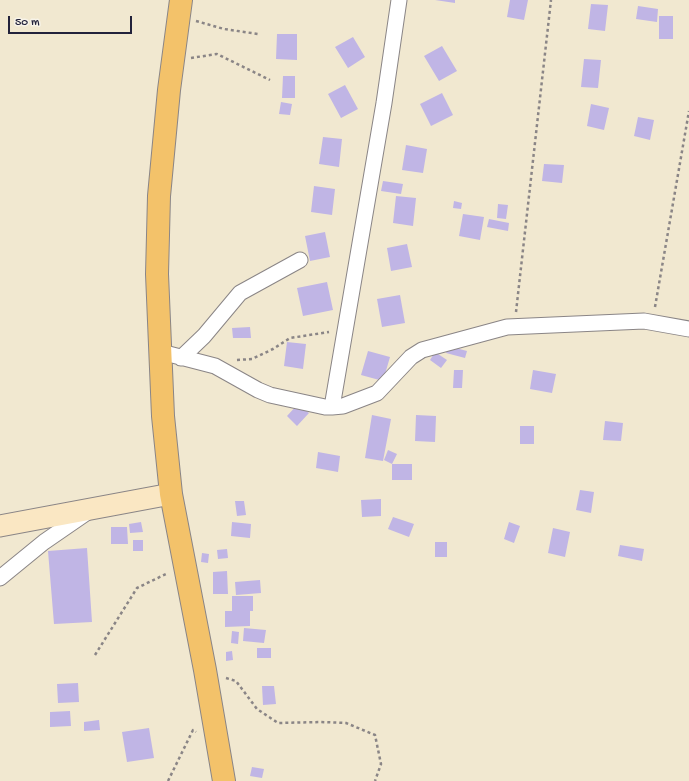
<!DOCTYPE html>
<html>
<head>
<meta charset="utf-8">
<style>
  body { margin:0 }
  #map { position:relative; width:689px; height:781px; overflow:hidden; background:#f1e8d0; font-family:"Gochi Hand",sans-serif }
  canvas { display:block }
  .scale { position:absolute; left:8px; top:16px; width:124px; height:18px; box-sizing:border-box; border:2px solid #22223b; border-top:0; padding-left:5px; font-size:12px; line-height:14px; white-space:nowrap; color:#22223b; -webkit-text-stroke:3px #f7f3e8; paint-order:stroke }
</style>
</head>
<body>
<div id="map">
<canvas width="689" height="781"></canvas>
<div class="scale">50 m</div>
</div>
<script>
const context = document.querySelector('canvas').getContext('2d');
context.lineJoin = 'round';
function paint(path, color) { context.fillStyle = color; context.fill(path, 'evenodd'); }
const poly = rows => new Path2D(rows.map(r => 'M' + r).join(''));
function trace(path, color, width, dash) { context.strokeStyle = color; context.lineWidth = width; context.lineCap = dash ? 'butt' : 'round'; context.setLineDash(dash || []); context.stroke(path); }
paint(poly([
  [435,0,455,0,455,3],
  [510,0,528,0,524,20,507,17],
  [591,4,608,5,605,31,588,29],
  [638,6,658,9,657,22,636,19],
  [659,16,673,16,673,39,659,39],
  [277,34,297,34,297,60,276,59],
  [353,37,365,57,348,68,335,47],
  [442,46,457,71,439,81,424,56],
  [584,59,601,60,598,88,581,87],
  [283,76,295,76,295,98,282,98],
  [345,85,358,109,341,118,328,94],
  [442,93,453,115,431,126,420,104],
  [281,102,292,104,290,115,279,114],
  [591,104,609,108,604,130,587,126],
  [638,117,654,120,650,140,634,136],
  [323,137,342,139,339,167,319,164],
  [406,145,427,149,423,173,402,170],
  [544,164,564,165,562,183,542,181],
  [383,181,403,184,401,194,381,191],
  [314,186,335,189,332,215,311,212],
  [396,196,416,198,413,226,393,223],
  [454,201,462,203,461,209,453,208],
  [498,204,508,205,506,219,497,218],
  [463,214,484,217,480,240,459,236],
  [489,219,509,223,508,231,487,227],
  [325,232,330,257,310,261,305,236],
  [407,244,412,267,391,271,387,248],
  [327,282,333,310,303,316,297,288],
  [400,295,405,323,382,327,377,299],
  [250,327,251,338,233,338,232,328],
  [287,342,306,344,303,369,284,366],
  [448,346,467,351,465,358,446,353],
  [368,351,390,357,383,381,361,375],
  [435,352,447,360,441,368,430,360],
  [454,370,463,370,462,388,453,388],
  [533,370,556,374,552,393,530,389],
  [298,404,309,413,297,426,287,416],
  [372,415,391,419,383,461,365,458],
  [416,415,436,416,435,442,415,441],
  [605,421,623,423,621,441,603,440],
  [520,426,534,426,534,444,520,444],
  [388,450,397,454,392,464,412,464,412,480,392,480,392,464,384,460],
  [318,452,340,456,338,472,316,468],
  [580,490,594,492,591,513,576,510],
  [381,499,381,516,362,517,361,500],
  [235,501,244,501,246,515,237,516],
  [393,517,414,524,409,537,388,529],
  [141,522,143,532,130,533,129,524],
  [232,522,251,524,250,538,231,536],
  [509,522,520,526,514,543,504,539],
  [111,527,127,527,128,544,111,544],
  [553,528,570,532,565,557,548,553],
  [133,540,143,540,143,551,133,551],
  [435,542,447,542,447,557,435,557],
  [620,545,644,549,642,561,618,556],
  [87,548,92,622,54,624,48,551],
  [227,549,228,558,218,559,217,550],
  [202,553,209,554,208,563,201,562],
  [227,571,228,594,213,594,213,572],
  [260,580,261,593,236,595,235,582],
  [232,596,253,596,253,611,250,611,250,626,225,627,225,611,239,611,232,611],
  [244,628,266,630,264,643,243,641],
  [232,631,239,632,238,644,231,643],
  [257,648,271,648,271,658,257,658],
  [232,651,233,660,226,661,226,652],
  [78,683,79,702,58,703,57,684],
  [262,686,274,686,276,704,263,705],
  [70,711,71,726,50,727,50,712],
  [99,720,100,730,84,731,84,722],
  [149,728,154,758,127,762,122,732],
  [252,767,264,769,262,778,250,776]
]), '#c0b5e5');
const street = poly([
  [161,352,215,366,258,390,270,395,325,407,332,407,343,406,377,393,411,357,422,350,507,327,644,321,689,329],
  [181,358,204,336,240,293,300,260],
  [332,407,384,103,399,0],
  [0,578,44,542,89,511]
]);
const secondary = poly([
  [0,526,171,494]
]);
const primary = poly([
  [181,0,169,90,159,196,157,274,163,416,171,494,205,670,224,781]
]);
trace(street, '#8a8586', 17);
trace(secondary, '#8a8586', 23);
trace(primary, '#8a8586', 24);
trace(poly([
  [196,21,224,29,258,34],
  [191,58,217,54,270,80],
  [655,307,689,111],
  [516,312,551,0],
  [237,360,252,359,273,349,290,338,329,332],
  [95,655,137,588,168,573],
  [226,678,236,681,257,709,278,723,321,722,346,723,375,735,381,764,375,781],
  [168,781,193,730,196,732]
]), '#8a8586', 2.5, [3, 3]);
trace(street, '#fff', 15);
trace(secondary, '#fae7c3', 21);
trace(primary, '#f3c26a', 22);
</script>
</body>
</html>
